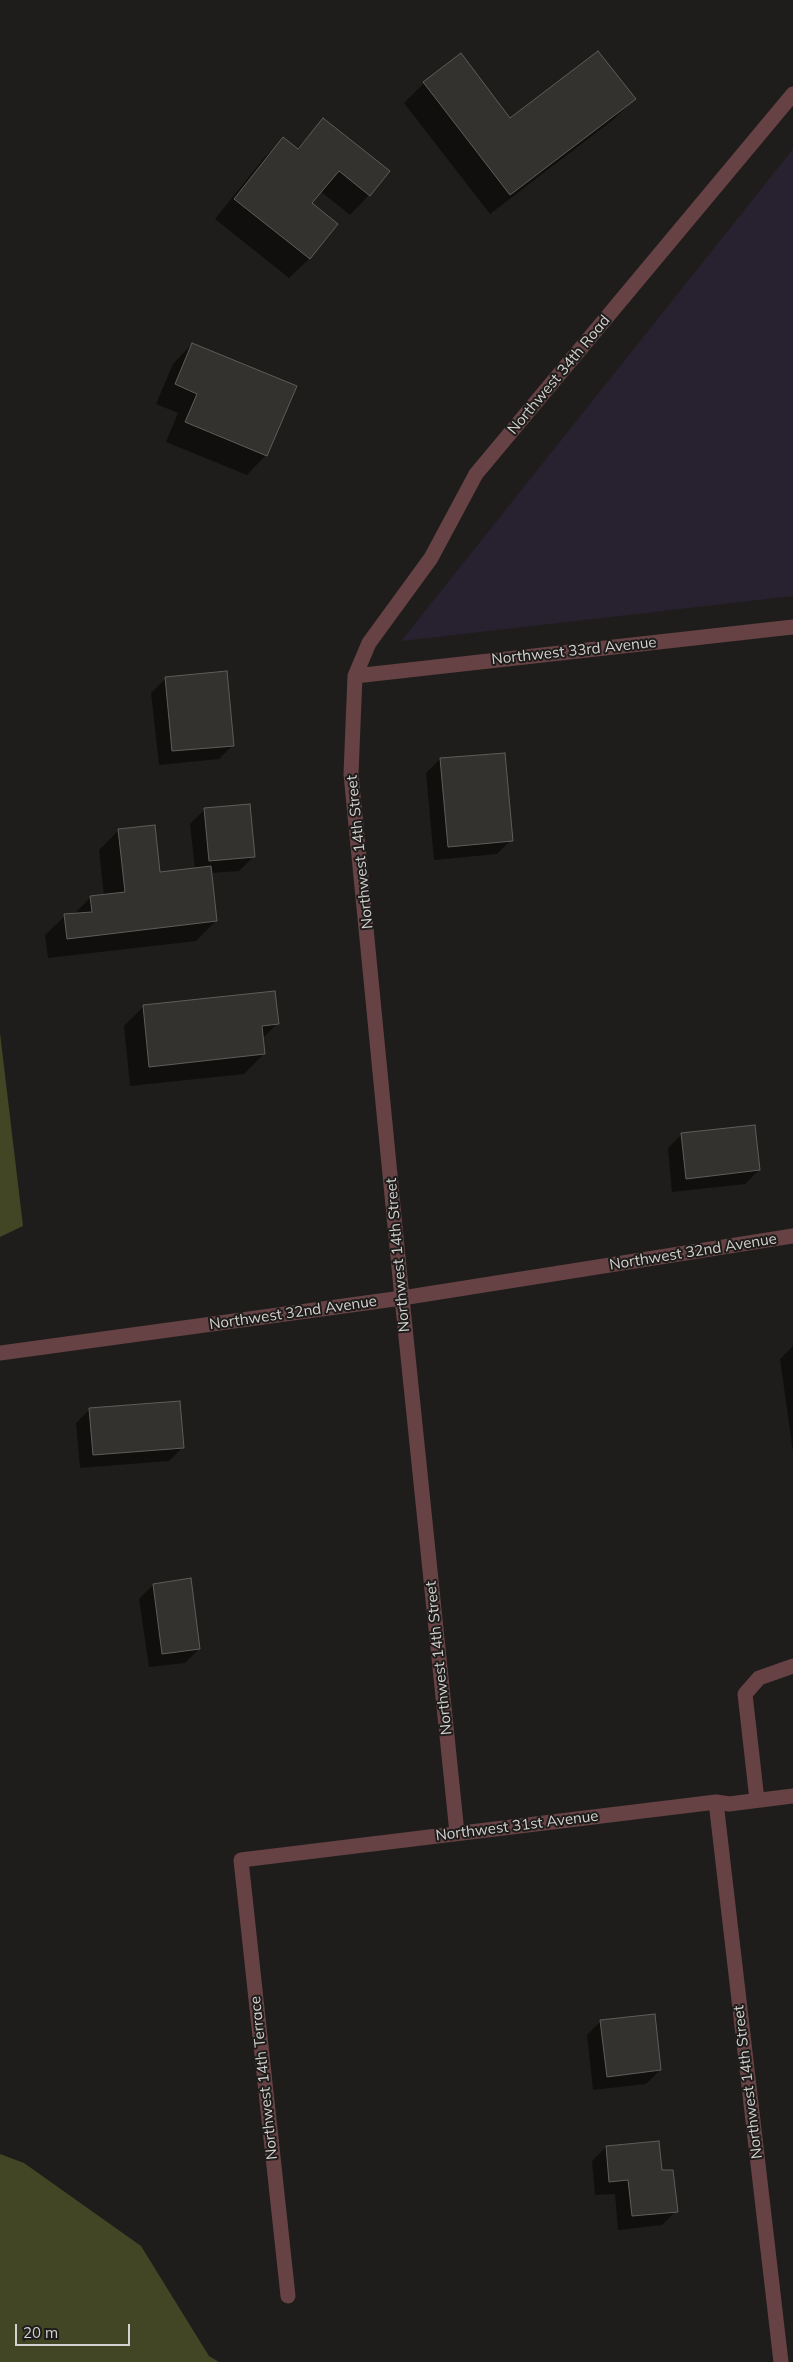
<!DOCTYPE html>
<html>
<head>
<meta charset="utf-8">
<style>
  body { margin:0 }
  #map { position:relative; width:793px; height:2362px; overflow:hidden; background:#1f1d1b; font-family:Mulish,sans-serif }
  canvas { display:block }
  .scale { position:absolute; left:15px; top:2324px; width:115px; height:22px; box-sizing:border-box; border:2px solid #d3d2d0; border-top:0; padding-left:6px; font-size:15px; line-height:18px; white-space:nowrap; color:#d3d2d0; -webkit-text-stroke:4px #1f1d1b; paint-order:stroke }
</style>
</head>
<body>
<div id="map">
<canvas width="793" height="2362"></canvas>
<div class="scale">20 m</div>
</div>
<script>
const context = document.querySelector('canvas').getContext('2d');
context.lineJoin = 'round';
function paint(path, color) { context.fillStyle = color; context.fill(path, 'evenodd'); }
const poly = rows => new Path2D(rows.map(r => 'M' + r).join(''));
function trace(path, color, width, dash) { context.strokeStyle = color; context.lineWidth = width; context.lineCap = dash ? 'butt' : 'round'; context.setLineDash(dash || []); context.stroke(path); }
function drawText(font, color, halo, rows, align = 'center') {
  context.font = font + ' Mulish,sans-serif'; context.lineWidth = 4; context.setLineDash([]); context.textBaseline = 'middle'; context.strokeStyle = halo; context.fillStyle = color; for (const [text, x, y, turn = 0] of rows) {
    context.save(); context.translate(x, y); context.rotate((+turn || 0) * Math.PI / 180); context.textAlign = isNaN(turn) ? turn : align; if (halo) context.strokeText(text, 0, 0); context.fillText(text, 0, 0); context.restore();
  }
}
paint(poly([
  [793,149,793,596,402,641,402,640]
]), '#282130');
paint(poly([
  [0,1033,23,1226,0,1237],
  [0,2154,24,2163,141,2246,209,2356,219,2362,0,2362]
]), '#424624');
paint(poly([
  [460,55,510,119,634,99,614,119,490,214,404,103,424,83],
  [323,120,369,195,350,215,320,191,311,204,337,224,309,259,289,278,215,219,264,158,283,139,296,149],
  [192,344,266,455,247,475,166,442,178,413,156,404,173,364],
  [165,679,233,745,219,759,159,765,151,693],
  [440,759,511,840,497,854,434,860,426,773],
  [204,810,253,857,239,871,210,873,216,921,196,941,48,958,45,935,65,916,73,915,91,897,104,896,99,850,119,830,159,873,195,869,190,824],
  [144,1006,278,1023,262,1039,264,1054,244,1074,130,1086,124,1026],
  [682,1134,759,1170,745,1184,672,1192,668,1148],
  [793,1346,793,1452,780,1359],
  [90,1409,183,1447,169,1461,80,1468,76,1423],
  [153,1585,199,1649,185,1663,149,1667,139,1599],
  [601,2021,660,2070,646,2084,593,2090,587,2035],
  [606,2147,661,2172,676,2211,662,2225,618,2230,615,2194,595,2195,592,2161]
]), '#0007');
const building = poly([
  [598,51,636,99,510,195,423,82,461,53,510,118,598,51],
  [323,118,390,171,370,196,339,171,312,203,338,224,310,259,234,199,283,137,298,149,323,118],
  [192,343,297,386,267,456,185,422,197,394,175,384,192,343],
  [227,671,234,746,172,751,165,677,227,671],
  [505,753,513,841,448,847,440,758,505,753],
  [250,804,255,857,209,861,204,808,250,804],
  [155,825,160,872,211,866,217,921,67,939,64,914,92,912,90,896,125,892,118,829,155,825],
  [275,991,279,1024,262,1026,265,1054,149,1067,143,1005,275,991],
  [755,1125,760,1170,686,1179,681,1133,755,1125],
  [180,1401,184,1448,93,1455,89,1408,180,1401],
  [191,1578,200,1649,162,1654,153,1584,191,1578],
  [655,2014,661,2070,607,2077,600,2020,655,2014],
  [659,2141,662,2170,673,2170,678,2212,632,2216,628,2180,609,2182,606,2146,659,2141]
]);
paint(building, '#34322f');
trace(building, '#5e5d5a', 1);
trace(poly([
  [355,676,793,627],
  [0,1353,402,1298,793,1236],
  [757,1800,745,1694,759,1678,793,1666],
  [716,1802,781,2362],
  [457,1833,402,1298,351,774,355,676,369,643,431,558,476,474,793,94],
  [288,2296,241,1860,716,1802,729,1804,793,1796]
]), '#664244', 15);
drawText('15px', '#d3d2d0', '#1f1d1b', [
  ["Northwest 34th Road",559,375,-50],
  ["Northwest 33rd Avenue",574,651,-6],
  ["Northwest 14th Street",360,852,-96],
  ["Northwest 32nd Avenue",693,1252,-9],
  ["Northwest 14th Street",398,1255,-95],
  ["Northwest 32nd Avenue",293,1313,-8],
  ["Northwest 14th Street",439,1658,-96],
  ["Northwest 31st Avenue",517,1826,-7],
  ["Northwest 14th Terrace",264,2078,-96],
  ["Northwest 14th Street",748,2082,-97]
]);
</script>
</body>
</html>
